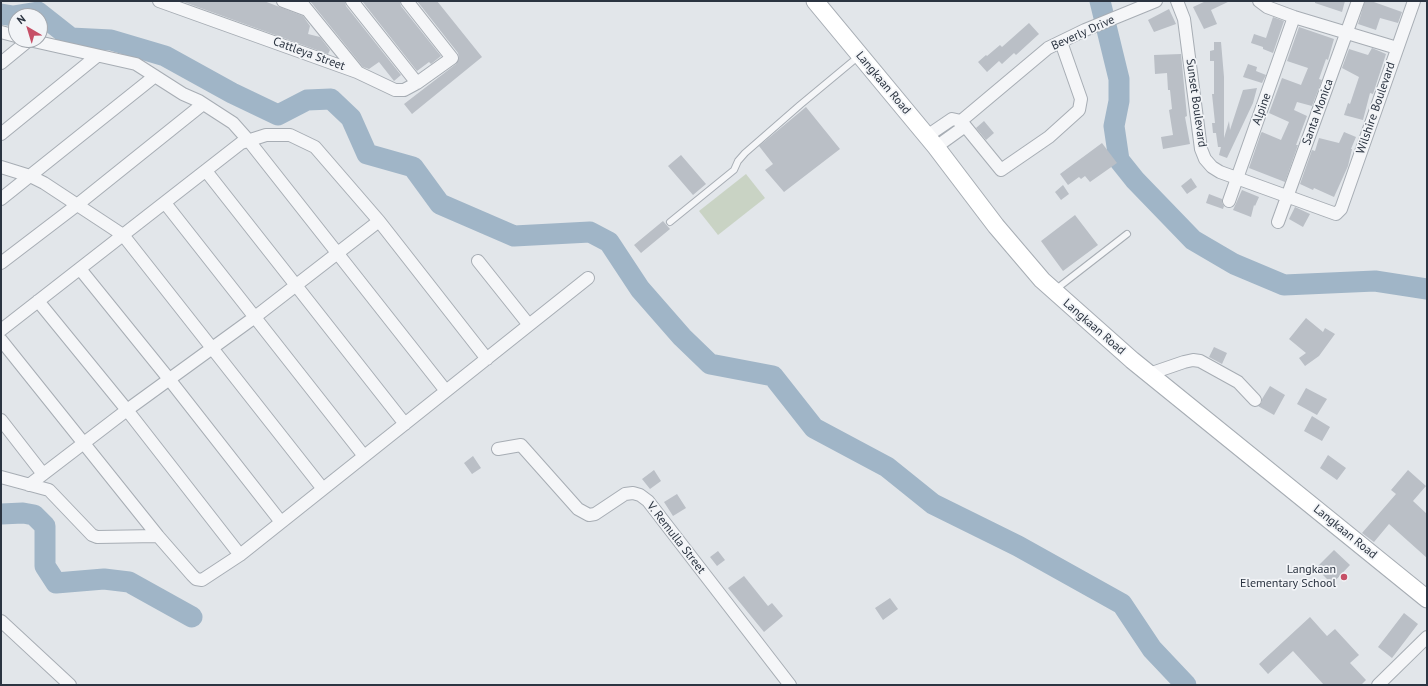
<!DOCTYPE html>
<html>
<head>
<meta charset="utf-8">
<style>
  body { margin:0 }
  #map { position:relative; width:1428px; height:686px; overflow:hidden; background:#e2e6ea; font-family:"PT Sans",sans-serif }
  canvas { display:block }
  .frame { position:absolute; inset:0; border:2px solid #2b3441; pointer-events:none }
  .north { position:absolute; left:8px; top:8px; width:40px; height:40px; box-sizing:border-box; background:#f2f4f7; border:1px solid #a2a7ae; border-radius:50%; rotate:322deg; font-size:11px; font-weight:700; line-height:16px; text-align:center; color:#2b3441 }
  .north::after { content:''; display:block; margin:auto; width:14px; height:18px; background:#c65067; clip-path:polygon(50% 0,100% 100%,50% 72%,0 100%) }
</style>
</head>
<body>
<div id="map">
<canvas width="1428" height="686"></canvas>
<div class="frame"></div>
<div class="north">N</div>
</div>
<script>
const context = document.querySelector('canvas').getContext('2d');
context.lineJoin = 'round';
function paint(path, color) { context.fillStyle = color; context.fill(path, 'evenodd'); }
const poly = rows => new Path2D(rows.map(r => 'M' + r).join(''));
function trace(path, color, width, dash) { context.strokeStyle = color; context.lineWidth = width; context.lineCap = dash ? 'butt' : 'round'; context.setLineDash(dash || []); context.stroke(path); }
function drawText(font, color, halo, rows, align = 'center') {
  context.font = font + ' "PT Sans",sans-serif'; context.lineWidth = 3.5; context.setLineDash([]); context.textBaseline = 'middle'; context.strokeStyle = halo; context.fillStyle = color; for (const [text, x, y, turn = 0] of rows) {
    context.save(); context.translate(x, y); context.rotate((+turn || 0) * Math.PI / 180); context.textAlign = isNaN(turn) ? turn : align; if (halo) context.strokeText(text, 0, 0); context.fillText(text, 0, 0); context.restore();
  }
}
paint(poly([
  [746,174,765,198,718,235,699,211]
]), '#c9d3c4');
trace(poly([
  [1100,1,1119,79,1119,101,1114,126,1119,160,1135,180,1193,240,1234,264,1284,285,1375,281,1427,289],
  [1,14,13,16,38,12,71,38,111,40,165,56,232,93,278,115,307,100,331,99,351,118,367,154,413,167,440,204,514,236,590,232,609,242,640,289,682,337,710,364,773,376,814,428,887,467,933,504,1018,546,1122,604,1152,649,1186,685],
  [1,514,23,513,34,515,45,526,45,566,56,583,104,579,129,582,192,617]
]), '#a0b5c7', 21);
paint(poly([
  [181,1,264,1,303,16,310,26,308,34,320,37,330,50,328,54],
  [310,1,345,1,346,6,401,75,394,81,379,62,369,69,363,67],
  [362,1,400,1,401,6,441,56,431,64,429,62,417,71],
  [417,1,437,1,482,57,412,114,404,104,456,64,459,57,458,53],
  [1206,1,1230,1,1211,10,1217,24,1204,29,1193,7],
  [1315,1,1345,1,1342,12,1315,3],
  [1365,1,1371,1,1402,12,1398,23,1380,18,1376,30,1358,24],
  [1169,9,1176,24,1154,32,1148,20],
  [1273,17,1284,21,1273,53,1263,49,1263,47,1251,43,1254,34,1266,38],
  [1029,23,1039,34,1016,55,1014,53,1002,64,999,61,987,72,978,62,986,55,987,56,1000,45,1002,47],
  [1299,27,1334,39,1328,60,1326,59,1319,79,1322,80,1312,106,1297,102,1294,110,1307,116,1296,145,1298,145,1285,182,1249,168,1261,133,1262,132,1281,140,1289,122,1269,113,1282,78,1301,85,1308,68,1287,61],
  [1214,42,1221,42,1224,77,1224,138,1229,121,1230,130,1243,90,1257,88,1253,103,1227,158,1219,155,1221,147,1218,147,1216,133,1213,133,1212,123,1215,123,1212,94,1214,94,1214,61,1210,61,1210,51,1214,50],
  [1372,48,1386,54,1373,94,1370,93,1363,120,1344,115,1348,103,1350,104,1359,77,1342,68,1349,49,1368,55],
  [1181,54,1187,116,1185,117,1190,144,1163,149,1161,137,1173,135,1169,110,1172,109,1170,90,1168,90,1167,73,1155,74,1154,55],
  [1248,64,1257,67,1256,71,1266,75,1262,83,1243,77],
  [806,107,840,149,784,192,765,170,773,164,759,146],
  [984,121,994,133,986,140,976,128],
  [1344,132,1356,137,1351,149,1352,149,1348,166,1334,197,1314,188,1313,190,1300,184,1312,150,1315,151,1319,138,1339,143],
  [1102,143,1117,163,1090,182,1085,176,1081,179,1079,177,1068,185,1060,174],
  [681,155,706,184,693,195,668,166],
  [1191,178,1197,187,1187,194,1181,186],
  [1063,185,1069,194,1061,200,1055,192],
  [1242,190,1259,197,1255,206,1254,205,1251,217,1233,210],
  [1209,194,1222,199,1222,203,1224,206,1223,209,1206,203],
  [1295,207,1310,214,1303,227,1289,219],
  [1075,215,1098,245,1063,271,1041,241],
  [663,221,670,229,641,253,634,245],
  [1306,318,1323,332,1325,328,1335,334,1319,356,1305,366,1299,358,1306,353,1289,339],
  [1214,347,1227,353,1222,364,1209,357],
  [1270,386,1285,395,1274,415,1258,406,1262,402,1262,399],
  [1306,388,1327,399,1317,415,1297,404],
  [1312,416,1330,427,1322,441,1304,431],
  [1328,455,1346,468,1337,480,1320,468],
  [473,456,481,468,472,474,464,463],
  [654,470,661,481,650,489,642,479],
  [1408,470,1426,486,1413,501,1427,514,1427,558,1389,524,1374,542,1362,533,1396,494,1391,490],
  [677,494,686,508,673,516,664,502],
  [1334,550,1350,565,1332,584,1316,568],
  [718,551,725,560,717,566,710,557],
  [744,576,768,606,772,603,783,616,764,632,728,588],
  [890,598,898,609,883,620,875,608],
  [1404,613,1418,624,1392,658,1378,647],
  [1310,617,1327,636,1335,629,1359,655,1350,663,1366,680,1361,685,1324,685,1293,651,1268,674,1259,664]
]), '#babfc6');
const lane = poly([
  [670,222,734,170,738,161,745,153,800,105,859,56],
  [1055,290,1127,234]
]);
const street = poly([
  [159,1,357,72,395,90,404,90,417,83,452,58,407,1],
  [283,1,307,10],
  [300,1,357,71],
  [352,1,417,83],
  [1177,1,1184,19,1201,149,1205,159,1212,167,1220,172,1336,214,1341,209,1414,1],
  [1259,1,1267,7,1294,17,1397,48],
  [1,32,16,36],
  [29,40,136,64,183,94,199,101,233,123,249,141,446,391],
  [1,63,29,40],
  [961,121,1001,170,1049,137,1079,110,1081,99,1061,42],
  [961,121,1048,48,1085,30,1156,1],
  [1,134,97,56],
  [927,136,952,119,961,121],
  [936,147,961,129,961,121],
  [1,167,30,176,44,183,123,235,323,489],
  [206,171,405,424],
  [1,199,155,76],
  [1229,201,1294,17],
  [165,203,364,456],
  [1278,222,1358,1],
  [478,261,529,325],
  [1,263,77,205,203,104],
  [80,269,169,379,281,522],
  [38,301,127,410,240,555],
  [1,330,241,143,266,135,290,135,315,147,379,221,487,359],
  [1,340,158,536,192,575,196,579,202,580,240,555,588,278],
  [1149,374,1184,362,1193,360,1200,361,1238,382,1255,400],
  [1,420,43,474],
  [498,449,521,445,578,509,589,515,595,514,625,494,633,493,640,495,648,501,790,685],
  [1,477,49,490,92,535,97,537,158,536],
  [29,485,127,410,255,317,379,221],
  [1,621,70,685],
  [1378,685,1427,637]
]);
const secondary = poly([
  [815,1,936,147,996,226,1042,280,1132,360,1427,599]
]);
trace(lane, '#a7adb4', 8);
trace(street, '#a7adb4', 14);
trace(secondary, '#a7adb4', 19);
trace(lane, '#f5f6f8', 6);
trace(street, '#f5f6f8', 12);
trace(secondary, '#fff', 17);
for (const [x, y, r, color] of [
  [1344,577,4,"#c65067"]
]) { const dot = new Path2D(); dot.arc(x, y, r, 0, 2 * Math.PI); context.fillStyle = color; context.fill(dot); trace(dot, '#f2f4f7', 1.5); }
drawText('12px', '#2b3441', '#f2f4f7', [
  ["Beverly Drive",1083,33,-24],
  ["Cattleya Street",309,54,20],
  ["Langkaan Road",883,83,50],
  ["Sunset Boulevard",1196,103,82],
  ["Wilshire Boulevard",1376,108,-71],
  ["Alpine",1262,109,-70],
  ["Santa Monica",1318,112,-70],
  ["Langkaan Road",1094,327,41],
  ["Langkaan Road",1345,532,39],
  ["V. Remulla Street",676,538,52]
]);
drawText('12px', '#2b3441', '#f2f4f7', [
  ["Langkaan",1336,570],
  ["Elementary School",1336,584]
], 'right');
</script>
</body>
</html>
